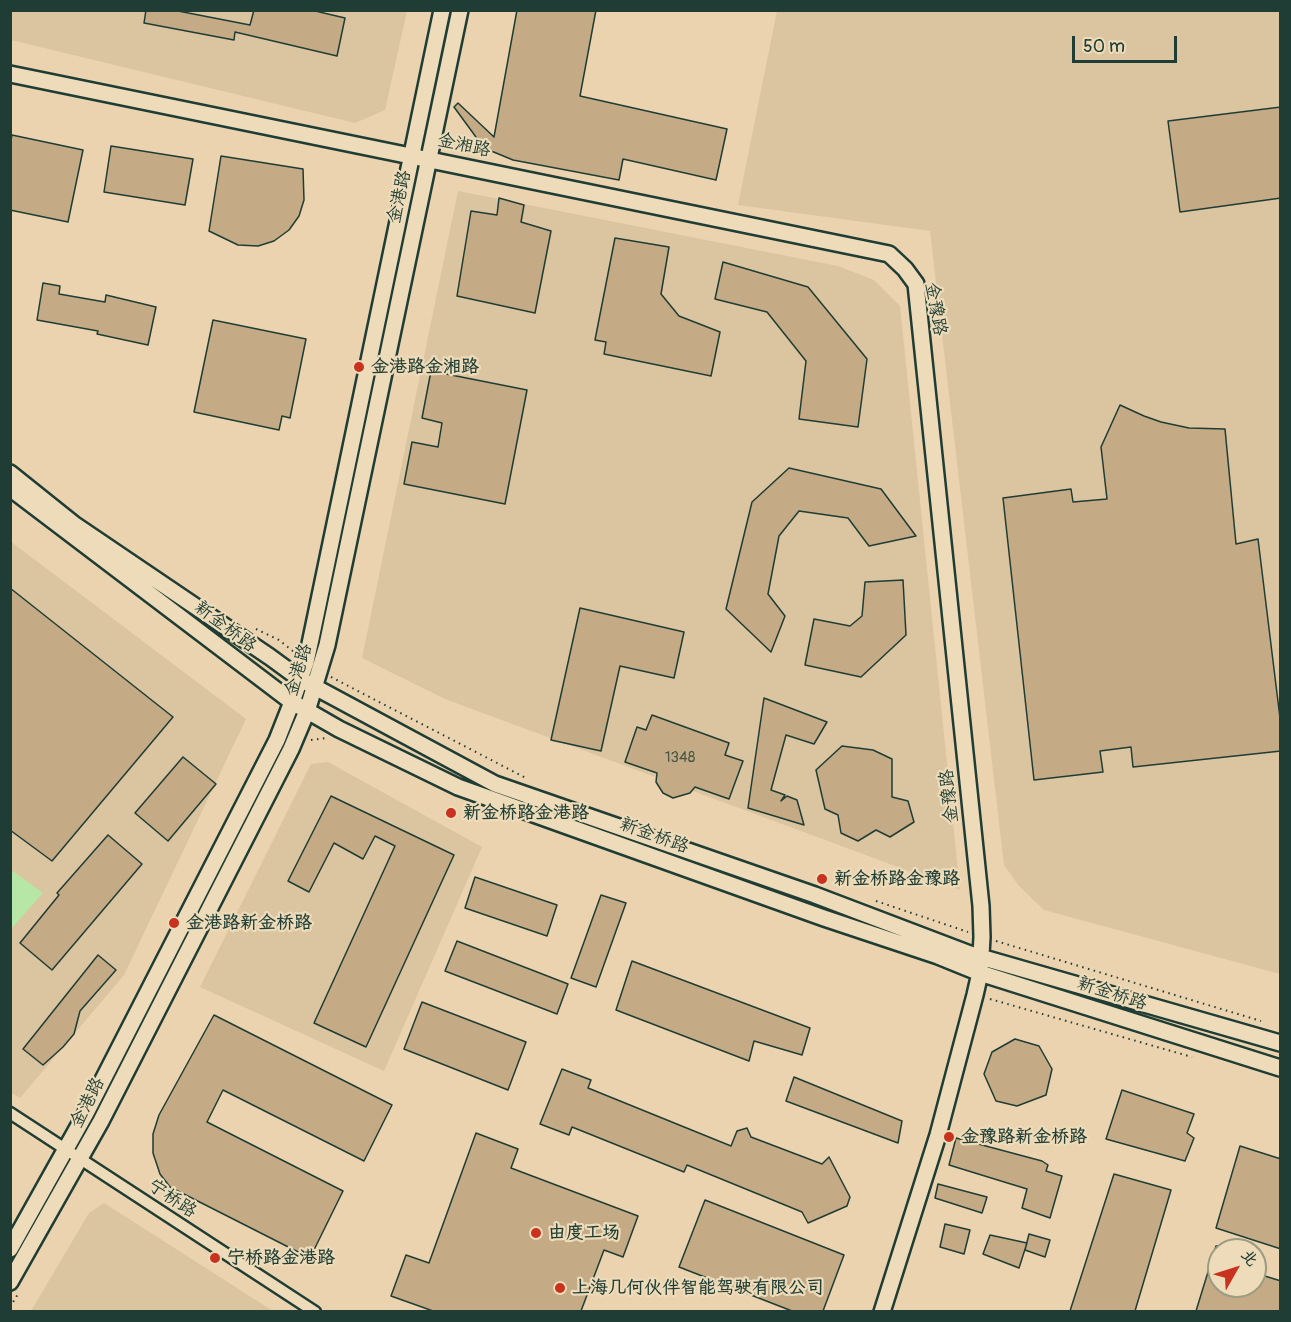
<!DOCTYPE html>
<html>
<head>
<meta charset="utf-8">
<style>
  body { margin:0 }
  #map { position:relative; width:1291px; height:1322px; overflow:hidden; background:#ead3ae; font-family:Pangolin,"LXGW WenKai TC",sans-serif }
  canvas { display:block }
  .frame { position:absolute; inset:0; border:12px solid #1f3d34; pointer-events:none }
  .north { position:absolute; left:1207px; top:1238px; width:60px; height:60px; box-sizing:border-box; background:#eddbb9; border:2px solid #9b9c84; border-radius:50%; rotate:51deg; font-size:16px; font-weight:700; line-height:24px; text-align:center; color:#1f3d34 }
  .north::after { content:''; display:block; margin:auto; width:21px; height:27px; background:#c8321e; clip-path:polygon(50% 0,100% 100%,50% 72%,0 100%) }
  .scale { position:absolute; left:1072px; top:36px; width:105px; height:27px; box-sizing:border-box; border:3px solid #1f3d34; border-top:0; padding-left:8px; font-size:18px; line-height:21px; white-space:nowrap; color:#1f3d34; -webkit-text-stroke:4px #eddbb9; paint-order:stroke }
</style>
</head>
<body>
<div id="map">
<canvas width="1291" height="1322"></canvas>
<div class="frame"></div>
<div class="north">北</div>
<div class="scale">50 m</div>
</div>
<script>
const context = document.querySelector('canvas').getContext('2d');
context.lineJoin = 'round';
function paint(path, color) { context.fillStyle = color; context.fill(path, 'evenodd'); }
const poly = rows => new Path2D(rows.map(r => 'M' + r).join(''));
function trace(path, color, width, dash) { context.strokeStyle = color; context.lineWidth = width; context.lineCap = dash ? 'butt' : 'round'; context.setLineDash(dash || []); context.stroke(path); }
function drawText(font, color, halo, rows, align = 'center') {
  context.font = font + ' Pangolin,"LXGW WenKai TC",sans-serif'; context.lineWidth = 4.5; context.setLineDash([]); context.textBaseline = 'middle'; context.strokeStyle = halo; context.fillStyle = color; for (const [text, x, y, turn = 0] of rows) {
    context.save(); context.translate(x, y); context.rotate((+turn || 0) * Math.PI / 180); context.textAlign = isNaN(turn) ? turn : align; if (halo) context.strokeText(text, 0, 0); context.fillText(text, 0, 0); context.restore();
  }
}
paint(poly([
  [11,11,407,11,385,110,355,123,11,40],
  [777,11,1280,11,1280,974,1044,910,1019,886,1004,865,930,231,738,205],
  [458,191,838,266,874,280,900,306,960,890,445,699,362,658],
  [10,541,246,719,124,975,20,1098,10,1092],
  [328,762,482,847,384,1071,200,987,311,764],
  [104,1203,273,1311,31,1311,89,1213]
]), '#dbc4a0');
paint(poly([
  [10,869,43,893,11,929,10,929]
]), '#b6e7a7');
const building = poly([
  [146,10,173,10,250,25,254,10,311,10,345,18,337,56,235,32,234,40,144,23,146,10],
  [517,10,596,10,580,96,727,129,716,180,623,159,619,180,513,160,484,148,454,107,458,103,494,137,517,10],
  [1281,107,1281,198,1180,212,1168,121,1281,107],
  [12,135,83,150,68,222,10,210,10,144,12,135],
  [111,146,193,159,185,205,104,192,111,146],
  [221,156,303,169,304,200,299,216,289,230,274,241,258,246,238,245,209,231,221,156],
  [499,198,524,205,521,222,551,231,535,313,457,296,471,211,497,215,499,198],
  [615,238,669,247,661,294,679,316,720,332,711,376,604,354,606,342,595,340,615,238],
  [723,262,808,287,867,359,858,427,799,419,806,361,767,312,715,299,723,262],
  [43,283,60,286,59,294,105,302,106,295,156,307,148,345,97,334,98,331,37,320,43,283],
  [213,320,306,339,290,418,282,416,279,430,194,412,213,320],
  [431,371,527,390,505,504,404,484,412,442,438,447,442,423,422,418,431,371],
  [1120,405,1144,416,1161,422,1189,428,1225,429,1236,544,1258,539,1281,726,1281,751,1133,767,1131,747,1100,751,1103,772,1034,780,1003,498,1071,489,1073,502,1107,499,1101,447,1120,405],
  [789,468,881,489,916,536,869,546,848,518,799,511,779,536,768,594,785,616,771,652,726,609,752,502,789,468],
  [903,580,906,635,861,677,805,665,814,619,850,626,862,616,865,582,903,580],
  [10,588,173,717,52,861,10,830,10,588],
  [580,608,684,632,674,678,620,666,601,751,551,740,580,608],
  [764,698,827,722,814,744,786,735,771,790,785,795,781,801,787,796,797,800,804,825,748,808,764,698],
  [652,715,729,743,725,755,743,761,729,799,695,787,690,793,673,798,663,793,656,782,657,773,625,762,637,727,646,730,652,715],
  [842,746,873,750,892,759,892,797,908,801,914,822,890,837,876,830,858,841,841,833,838,815,825,809,816,770,842,746],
  [183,757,216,784,168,841,135,813,183,757],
  [331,796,454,855,366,1047,314,1023,395,846,375,836,363,859,334,843,309,892,288,881,331,796],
  [108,835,142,864,52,970,20,943,59,895,57,893,108,835],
  [475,877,557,905,547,936,465,908,475,877],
  [601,895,626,903,596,987,571,978,601,895],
  [457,941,568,984,557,1014,445,971,457,941],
  [98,955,116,970,80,1011,74,1034,63,1047,43,1065,23,1049,98,955],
  [632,961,810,1028,802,1055,754,1041,749,1061,616,1010,632,961],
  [422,1002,526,1042,508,1090,404,1049,422,1002],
  [214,1015,392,1105,364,1161,223,1090,207,1122,343,1191,310,1258,170,1187,160,1174,153,1153,153,1134,159,1115,214,1015],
  [1015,1039,1039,1046,1052,1069,1046,1095,1017,1106,996,1101,984,1074,992,1052,1015,1039],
  [562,1069,591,1080,588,1088,731,1146,737,1131,747,1128,751,1137,822,1164,829,1157,850,1197,847,1206,808,1223,802,1212,687,1165,684,1172,572,1127,569,1135,540,1124,562,1069],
  [794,1077,902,1121,898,1143,786,1101,794,1077],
  [1122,1090,1194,1114,1187,1133,1194,1138,1185,1161,1106,1139,1122,1090],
  [476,1133,518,1149,511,1168,638,1216,623,1257,604,1250,581,1311,433,1311,391,1296,406,1255,429,1263,476,1133],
  [956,1138,1042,1161,1048,1165,1046,1171,1062,1176,1050,1218,1022,1208,1027,1189,949,1165,956,1138],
  [1240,1146,1281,1159,1281,1249,1216,1228,1240,1146],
  [1114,1174,1171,1190,1135,1311,1070,1311,1114,1174],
  [938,1184,987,1197,982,1213,935,1198,938,1184],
  [705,1200,844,1255,823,1311,792,1311,679,1267,705,1200],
  [945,1224,970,1230,964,1254,940,1247,945,1224],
  [1029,1234,1050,1240,1045,1257,1025,1250,1029,1234],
  [990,1235,1027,1243,1019,1268,983,1254,990,1235],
  [1216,1246,1219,1246,1219,1286,1255,1286,1255,1273,1281,1281,1281,1311,1196,1311,1216,1246]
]);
paint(building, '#c4aa85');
trace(building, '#1f3d34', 1.5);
const street = poly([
  [10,1113,315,1312]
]);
const secondary = poly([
  [10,74,889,254,905,269,916,284,981,906,982,937,980,973,975,995,938,1135,882,1312],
  [10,473,75,525,270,657,300,679,495,784,815,895,970,954,1280,1043],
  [10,488,292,702,339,729,458,787,824,918,938,956,980,973,1280,1068],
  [10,1249,86,1113,277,740,292,702,306,662,311,639,442,10],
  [10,1282,101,1121,291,749,307,711,327,645,460,10]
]);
trace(street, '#1f3d34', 15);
trace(secondary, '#1f3d34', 20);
trace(poly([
  [256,629,279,640,294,652],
  [331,677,526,778],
  [311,740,326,738],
  [876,901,968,932],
  [996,941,1261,1021],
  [990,999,1192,1057],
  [10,1307,18,1294]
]), '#1f3d34', 2, [1.5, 4.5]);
trace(street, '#eddbb9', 10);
trace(secondary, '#eddbb9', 15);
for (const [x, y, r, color] of [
  [359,367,6,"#c8321e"],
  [451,813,6,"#c8321e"],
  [822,879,6,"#c8321e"],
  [174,923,6,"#c8321e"],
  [949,1137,6,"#c8321e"],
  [536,1233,6,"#c8321e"],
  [215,1258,6,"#c8321e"],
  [560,1288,6,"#c8321e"]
]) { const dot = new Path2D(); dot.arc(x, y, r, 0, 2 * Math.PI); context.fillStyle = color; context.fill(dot); trace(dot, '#eddbb9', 2); }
drawText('15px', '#485848', null, [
  ["1348",680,758]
]);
drawText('18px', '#1f3d34', '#eddbb9', [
  ["金湘路",464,146,12],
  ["金港路",400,197,-78],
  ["金豫路",935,309,80],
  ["新金桥路",225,627,37],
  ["金港路",299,670,-73],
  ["金豫路",950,796,-96],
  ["新金桥路",654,836,20],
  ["新金桥路",1112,994,18],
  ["金港路",88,1103,-63],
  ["宁桥路",172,1199,34]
]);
drawText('bold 18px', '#1f3d34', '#eddbb9', [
  ["金港路金湘路",371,367],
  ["新金桥路金港路",463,813],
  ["新金桥路金豫路",834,879],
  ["金港路新金桥路",186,923],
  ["金豫路新金桥路",961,1137],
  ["由度工场",548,1233],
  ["宁桥路金港路",227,1258],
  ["上海几何伙伴智能驾驶有限公司",572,1288]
], 'left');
</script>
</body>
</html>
